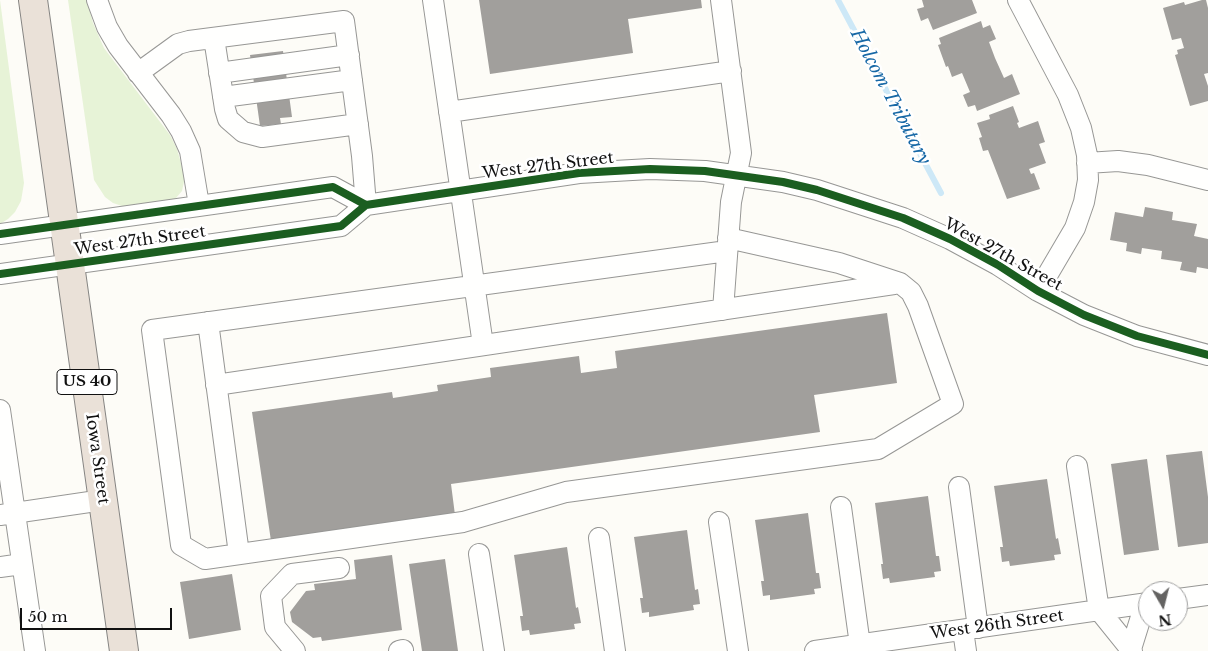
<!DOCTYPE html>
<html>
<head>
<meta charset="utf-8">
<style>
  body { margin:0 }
  #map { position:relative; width:1208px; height:651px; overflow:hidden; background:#fdfcf7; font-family:"Libre Baskerville",serif }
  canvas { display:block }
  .north { position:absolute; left:1138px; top:581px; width:50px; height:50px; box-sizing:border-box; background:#fff; border:1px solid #a0a0a0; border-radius:50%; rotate:172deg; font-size:14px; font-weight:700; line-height:20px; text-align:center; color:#111 }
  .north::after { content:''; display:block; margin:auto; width:18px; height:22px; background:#646362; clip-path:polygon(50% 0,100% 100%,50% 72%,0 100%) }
  .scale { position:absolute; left:20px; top:608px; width:152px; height:22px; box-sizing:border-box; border:2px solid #111; border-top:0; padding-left:6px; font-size:15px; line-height:18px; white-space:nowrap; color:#111; -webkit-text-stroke:4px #fff; paint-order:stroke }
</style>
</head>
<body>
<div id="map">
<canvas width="1208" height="651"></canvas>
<div class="north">N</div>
<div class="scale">50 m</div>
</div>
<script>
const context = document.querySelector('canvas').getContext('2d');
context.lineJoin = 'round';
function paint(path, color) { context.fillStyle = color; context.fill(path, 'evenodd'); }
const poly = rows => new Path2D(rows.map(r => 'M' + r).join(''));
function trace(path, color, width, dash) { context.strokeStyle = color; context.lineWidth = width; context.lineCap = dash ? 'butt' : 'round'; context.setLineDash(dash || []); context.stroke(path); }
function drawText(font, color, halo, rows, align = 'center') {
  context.font = font + ' "Libre Baskerville",serif'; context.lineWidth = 5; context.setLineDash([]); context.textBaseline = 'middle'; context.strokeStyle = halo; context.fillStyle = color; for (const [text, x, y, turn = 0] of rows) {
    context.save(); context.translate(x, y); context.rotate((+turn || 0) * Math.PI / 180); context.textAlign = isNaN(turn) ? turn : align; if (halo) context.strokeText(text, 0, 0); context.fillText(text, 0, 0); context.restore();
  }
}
paint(poly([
  [0,0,24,183,21,201,15,212,8,219,0,224],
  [68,0,87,0,93,23,104,48,170,135,177,149,185,177,182,191,176,198,169,203,134,208,122,206,113,203,105,197,94,180]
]), '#e7f3d7');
trace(poly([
  [838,0,941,193]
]), '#cde8f7', 6);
paint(poly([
  [479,0,701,0,702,8,628,19,633,53,490,74],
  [922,0,972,0,977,13,933,30,928,18,921,21,917,9,924,7],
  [1202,0,1206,0,1208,8,1208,73,1204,74,1208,86,1208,101,1190,106,1175,55,1178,54,1177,50,1184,48,1181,38,1172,40,1163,8,1184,2,1185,5],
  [981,21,983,28,990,25,996,39,989,42,995,58,1004,78,1012,74,1020,94,977,111,975,105,968,107,963,95,970,92,962,73,952,77,948,66,946,67,938,45,941,44,939,38],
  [283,51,292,117,280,118,281,124,260,126,250,55],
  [1013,106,1019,122,1017,123,1019,128,1038,121,1045,142,1039,144,1046,163,1029,169,1031,174,1034,173,1040,189,1007,199,988,150,983,151,979,138,982,137,977,123,990,119,989,115],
  [1145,207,1173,212,1172,220,1197,224,1194,236,1208,239,1208,269,1197,267,1196,273,1180,270,1182,262,1161,259,1162,251,1142,248,1141,254,1126,251,1127,243,1110,240,1115,212,1143,217],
  [887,313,897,383,814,395,820,432,451,484,455,515,271,541,252,412,392,392,393,398,438,391,437,385,491,377,490,368,579,356,581,373,617,368,615,351],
  [1202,451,1208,497,1208,543,1178,547,1166,455],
  [1147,459,1159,550,1124,555,1111,464],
  [1047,479,1056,539,1058,538,1061,554,1054,555,1055,560,1010,566,1009,561,1002,562,1000,547,1003,547,994,486],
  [928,496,936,556,939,556,941,571,934,572,935,577,890,583,889,578,883,579,881,564,883,564,875,503],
  [808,513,816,573,819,573,821,588,814,589,815,594,770,600,770,595,763,596,761,581,764,581,755,520],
  [687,530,695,590,698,589,700,604,693,605,694,610,649,617,649,612,642,613,640,598,643,598,634,537],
  [567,547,576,608,578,607,581,623,574,624,575,629,530,635,529,630,522,631,520,616,523,616,514,555],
  [392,555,402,630,322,641,321,637,313,638,292,622,290,612,306,591,315,590,314,584,356,579,354,560],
  [445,559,458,651,422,651,409,564],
  [232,574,241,630,189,639,180,582]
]), '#a19f9c');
const minor = poly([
  [97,0,107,27,118,46,171,115,181,131,190,151,199,205],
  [433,0,483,345],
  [721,0,741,153,731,202,723,310],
  [1018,0,1068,95,1081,128,1087,155,1088,180,1084,202,1075,228,1038,291],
  [214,38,225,109,228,119,243,132,262,137,358,124],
  [138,73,178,44,189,41,344,21,362,156,366,205],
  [219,73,349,55],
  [223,97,352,80],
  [449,112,731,71],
  [1087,163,1118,161,1148,165,1208,180],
  [0,234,333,187,366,205],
  [727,251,152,330,181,545,205,559,463,522,566,492,878,449,953,404,918,306,911,292,900,283,839,263,728,238],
  [0,274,341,226,366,205,579,173,650,169,705,171,783,182,817,190,903,218,950,239,998,265,1038,291,1084,315,1137,336,1208,355],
  [208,322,239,554],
  [216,385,894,284],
  [0,410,35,651],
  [1077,466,1099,610,1132,651],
  [959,487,978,628],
  [841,507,860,645],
  [0,515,103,500],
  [719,522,738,651],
  [599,538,615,651],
  [479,554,494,651],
  [0,567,22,564],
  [1178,599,1208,595],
  [963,630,966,651],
  [1131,649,1145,604],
  [295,651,275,627,271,596,292,574,339,568],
  [399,651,403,650],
  [815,651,1148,603]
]);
const highway = poly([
  [33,0,124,651]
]);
trace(minor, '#979795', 22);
trace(highway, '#858482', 30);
trace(minor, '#fffffe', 20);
trace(highway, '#eae1d8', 28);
trace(poly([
  [0,234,333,187,366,205],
  [0,274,341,226,366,205,579,173,650,169,705,171,783,182,817,190,903,218,950,239,998,265,1038,291,1084,315,1137,336,1208,355]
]), '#1b5e20', 8);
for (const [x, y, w] of [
  [87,382,60]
]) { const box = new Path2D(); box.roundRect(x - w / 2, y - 12.5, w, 25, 4); context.fillStyle = '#fff'; context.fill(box); trace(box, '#111', 1); }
drawText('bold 15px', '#111', null, [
  ["US 40",87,382]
]);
drawText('16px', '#111', '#fff', [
  ["West 27th Street",548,166,-7],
  ["West 27th Street",140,241,-8],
  ["West 27th Street",1003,255,29],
  ["Iowa Street",97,459,82],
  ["West 26th Street",997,625,-8]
]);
drawText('italic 18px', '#1768a6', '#fff', [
  ["Holcom Tributary",890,97,62]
]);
</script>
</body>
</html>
